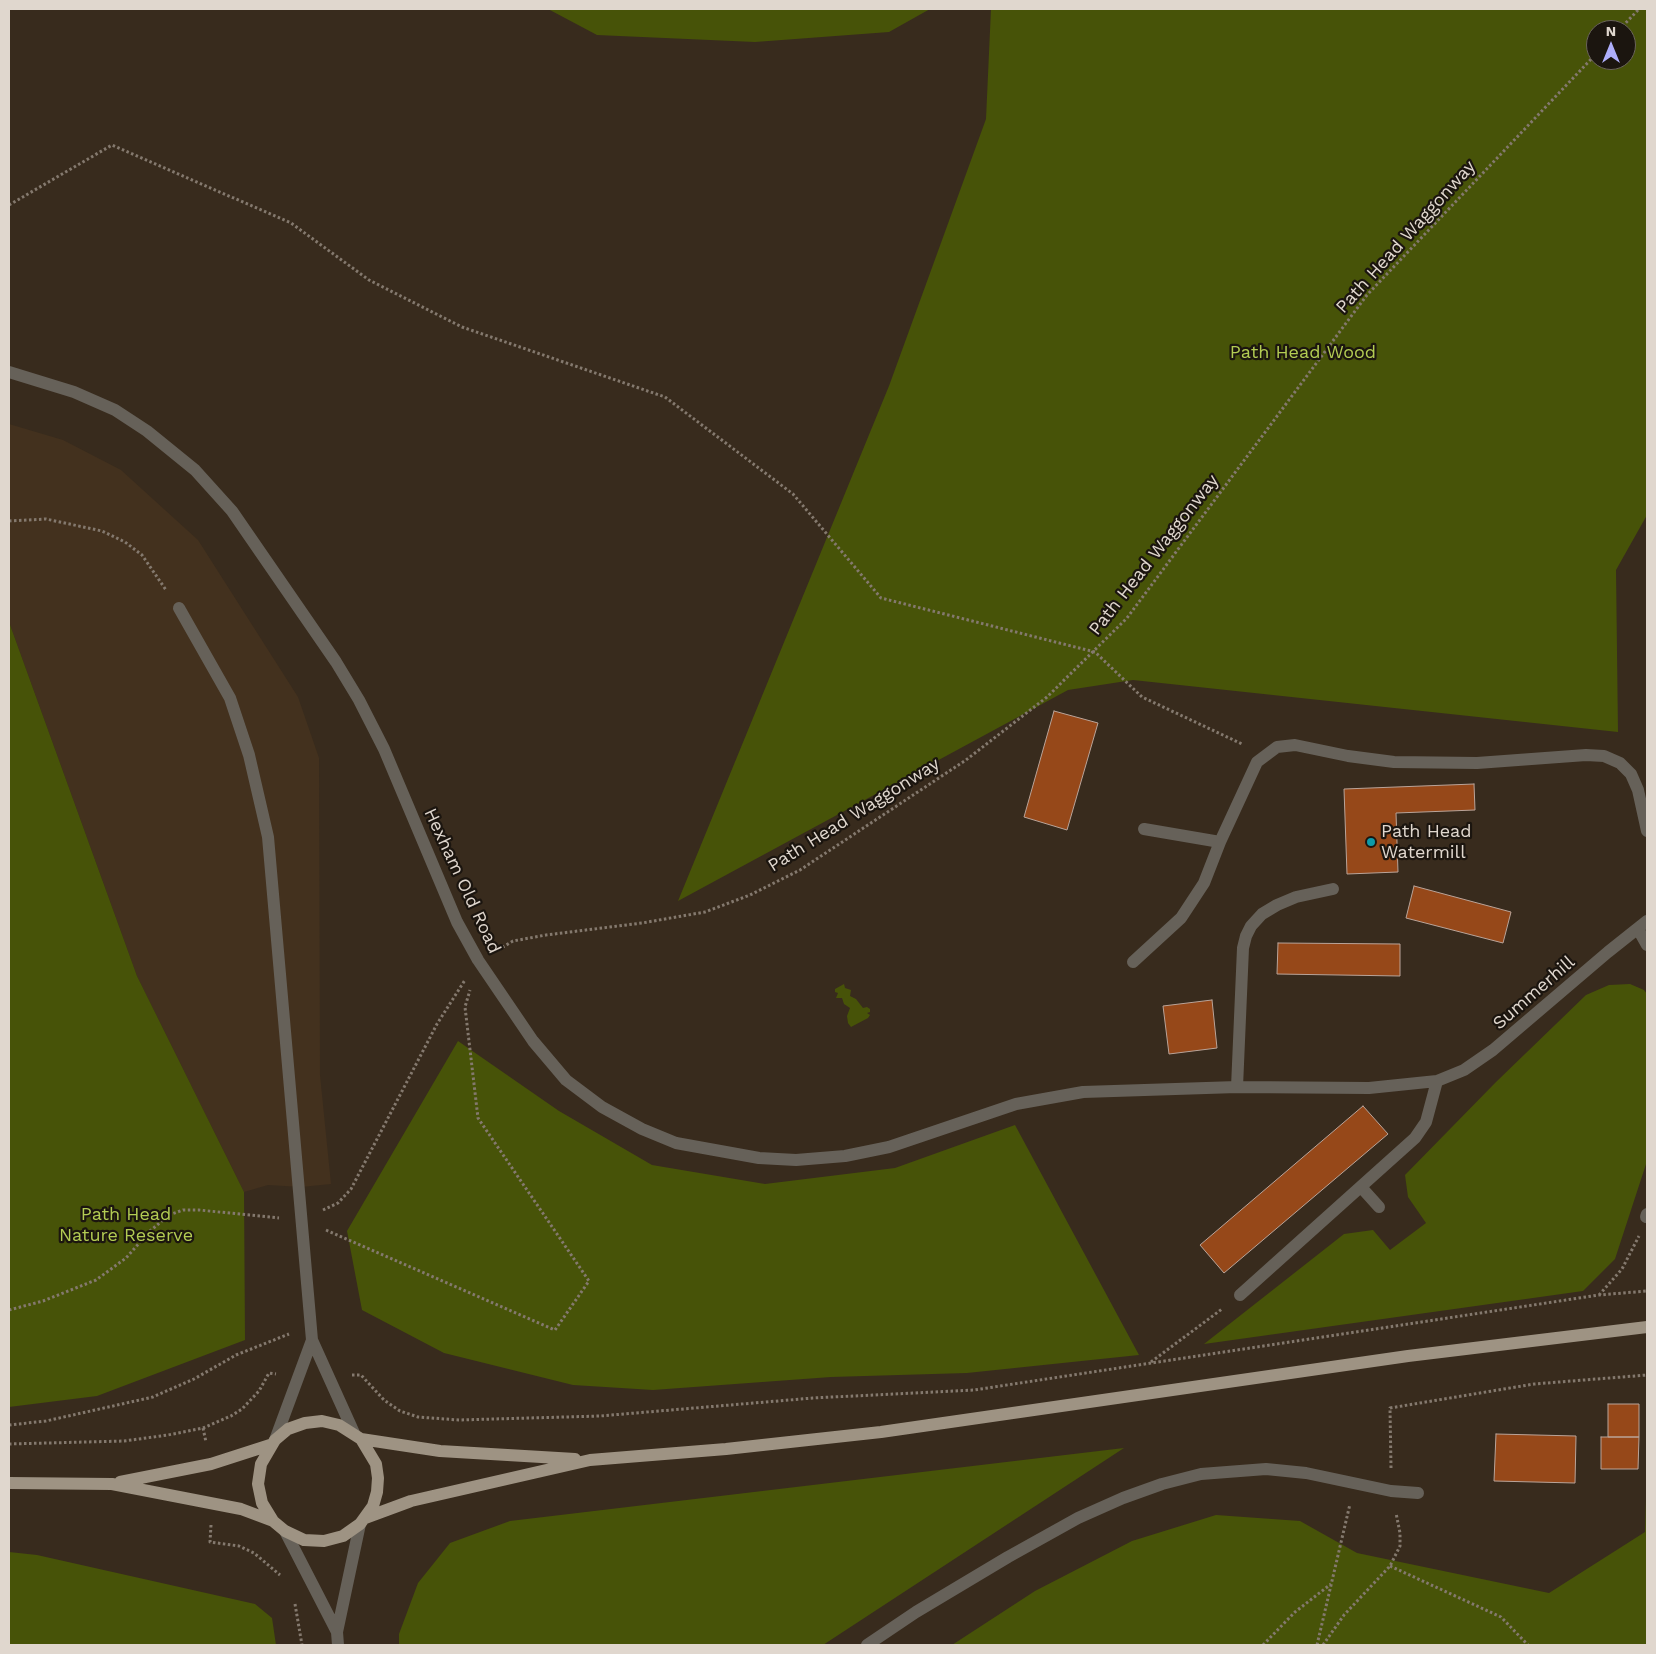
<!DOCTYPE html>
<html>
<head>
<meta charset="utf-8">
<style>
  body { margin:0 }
  #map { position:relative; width:1656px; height:1654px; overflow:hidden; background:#382b1d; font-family:"Work Sans",sans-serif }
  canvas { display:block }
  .frame { position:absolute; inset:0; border:10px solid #e0d7ce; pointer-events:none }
  .north { position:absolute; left:1586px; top:20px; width:50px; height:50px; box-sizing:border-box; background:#1b150f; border:1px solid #6a635b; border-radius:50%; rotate:0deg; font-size:14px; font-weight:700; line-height:20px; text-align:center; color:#e0d7ce }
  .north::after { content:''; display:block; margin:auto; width:18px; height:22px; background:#aeaefa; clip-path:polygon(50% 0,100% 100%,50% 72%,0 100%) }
</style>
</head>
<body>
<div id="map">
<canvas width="1656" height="1654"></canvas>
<div class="frame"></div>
<div class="north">N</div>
</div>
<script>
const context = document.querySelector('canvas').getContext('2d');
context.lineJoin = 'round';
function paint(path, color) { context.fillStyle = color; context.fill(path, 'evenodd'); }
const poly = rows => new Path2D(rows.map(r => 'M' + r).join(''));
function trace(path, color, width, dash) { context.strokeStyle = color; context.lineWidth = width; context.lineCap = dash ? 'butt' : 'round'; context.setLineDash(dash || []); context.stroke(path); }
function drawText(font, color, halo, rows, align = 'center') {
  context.font = font + ' "Work Sans",sans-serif'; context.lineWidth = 4.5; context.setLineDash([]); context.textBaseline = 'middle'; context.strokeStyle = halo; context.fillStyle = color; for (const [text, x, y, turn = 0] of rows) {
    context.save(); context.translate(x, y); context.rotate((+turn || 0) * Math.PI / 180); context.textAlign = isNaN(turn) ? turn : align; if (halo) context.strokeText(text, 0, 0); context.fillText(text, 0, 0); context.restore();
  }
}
paint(poly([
  [9,424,63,440,121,470,198,540,298,697,319,758,320,1075,331,1184,301,1187,268,1185,244,1192,137,976,9,622]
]), '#43311e');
paint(poly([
  [548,9,930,9,889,32,755,42,597,35],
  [991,9,1647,9,1647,515,1616,570,1618,732,1133,680,1068,690,678,901,889,386,986,119],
  [1596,30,1626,30,1626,60,1596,60],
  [9,622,137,976,244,1192,245,1340,97,1396,9,1407],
  [844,984,845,988,851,990,850,996,856,999,863,1008,867,1007,870,1009,870,1012,867,1013,870,1015,868,1018,851,1027,848,1023,847,1016,850,1008,844,1004,842,998,836,998,838,993,835,992,835,989],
  [1630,984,1644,990,1647,994,1647,1161,1615,1259,1583,1291,1204,1344,1344,1234,1373,1230,1390,1250,1426,1223,1408,1197,1405,1175,1496,1082,1586,995,1609,985],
  [458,1041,559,1111,652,1165,765,1184,895,1168,1015,1125,1139,1355,967,1373,831,1377,653,1390,573,1385,444,1353,362,1310,347,1231],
  [1124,1448,823,1645,399,1645,399,1634,418,1583,450,1543,510,1521],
  [1647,1466,1647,1645,952,1645,1035,1591,1132,1541,1216,1515,1300,1521,1357,1553,1549,1593,1645,1532],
  [9,1552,37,1555,255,1604,272,1618,276,1645,9,1645]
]), '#475308');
const building = poly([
  [1054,711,1098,723,1067,830,1024,817,1054,711],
  [1474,784,1475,810,1396,813,1398,872,1347,874,1344,789,1474,784],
  [1414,886,1511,912,1503,943,1406,918,1414,886],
  [1278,943,1400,944,1400,976,1277,974,1278,943],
  [1212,1000,1217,1048,1169,1054,1163,1006,1212,1000],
  [1363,1106,1388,1134,1224,1273,1200,1245,1363,1106],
  [1608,1404,1639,1404,1639,1437,1608,1437,1608,1404],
  [1496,1434,1576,1436,1575,1483,1494,1481,1496,1434],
  [1601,1437,1639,1437,1638,1469,1601,1469,1601,1437]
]);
paint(building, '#964819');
trace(building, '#baa499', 1);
trace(poly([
  [1619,30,1639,9],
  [9,205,112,145,291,223,369,280,462,327,665,397,793,494,881,598,1095,652,1142,697,1242,744],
  [9,521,46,519,102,531,125,542,142,555,166,590],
  [498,950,513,941,546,935,642,923,705,912,750,895,800,870,966,760,1047,697,1127,618,1367,295,1596,54],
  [323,1210,338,1203,351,1189,437,1024,465,980],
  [326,1230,555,1330,589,1281,478,1118,465,1007,470,990],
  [1599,1295,1622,1269,1639,1236],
  [9,1310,43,1301,96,1280,126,1258,150,1231,169,1215,183,1210,199,1210,279,1218],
  [1151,1362,1222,1309],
  [352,1375,361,1375,384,1400,400,1411,418,1417,459,1420,600,1416,813,1398,974,1390,1599,1295,1647,1291],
  [9,1425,46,1421,153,1397,194,1379,236,1355,289,1334],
  [203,1428,206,1442],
  [9,1444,124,1441,168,1435,203,1428,231,1416,242,1409,259,1391,269,1373,276,1374],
  [1391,1468,1390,1408,1534,1384,1647,1375],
  [211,1525,210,1542,239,1546,254,1553,280,1575],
  [1390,1566,1501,1617,1528,1645],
  [295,1604,302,1645],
  [1263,1645,1295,1612,1331,1584],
  [1317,1645,1350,1504],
  [1323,1645,1344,1615,1390,1566,1400,1546,1400,1533,1396,1513]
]), '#84796e', 3, [2.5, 2.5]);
trace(poly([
  [9,372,74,392,115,410,147,431,195,470,232,511,336,662,359,700,384,749,457,922,478,960,533,1041,566,1080,602,1107,642,1129,676,1143,759,1158,796,1160,845,1156,889,1147,1016,1104,1083,1092,1237,1087,1369,1088,1437,1081,1464,1070,1493,1050,1608,952,1647,921],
  [179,608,230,698,249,755,268,837,312,1340,354,1433],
  [1144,829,1220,842,1257,762,1277,747,1295,745,1348,756,1394,762,1477,763,1586,755,1604,756,1620,763,1631,774,1638,790,1647,831],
  [1638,929,1647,945],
  [1133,962,1181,918,1204,883,1220,842],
  [1237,1087,1243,948,1246,936,1251,926,1262,914,1277,905,1296,897,1333,889],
  [1361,1187,1379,1207],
  [1646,1217,1647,1214],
  [1240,1295,1415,1138,1426,1122,1437,1081],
  [275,1440,312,1340],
  [285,1531,337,1632],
  [338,1645,337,1632,360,1524],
  [867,1645,916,1612,1008,1557,1078,1518,1123,1498,1162,1484,1201,1474,1266,1469,1306,1473,1391,1491,1418,1493]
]), '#666159', 12);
trace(poly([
  [361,1439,440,1451,575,1459],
  [120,1482,211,1464,270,1445],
  [9,1483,112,1484,241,1509,273,1521,285,1531,304,1540,324,1541,343,1536,360,1524,373,1506,377,1492,378,1478,376,1464,361,1439,339,1425,322,1421,305,1423,288,1429,275,1440,261,1464,258,1484,262,1503,273,1521],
  [365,1518,411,1501,590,1460,726,1449,881,1432,1408,1356,1647,1327]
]), '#9e9383', 12);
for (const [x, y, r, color] of [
  [1371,842,5,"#0f9aa8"]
]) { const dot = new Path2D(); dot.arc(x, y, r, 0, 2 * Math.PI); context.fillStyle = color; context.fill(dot); trace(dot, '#1b150f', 2); }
drawText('18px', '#e0d7ce', '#1b150f', [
  ["Path Head Waggonway",1406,237,-48],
  ["Path Head Waggonway",1154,555,-52],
  ["Path Head Waggonway",854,815,-32],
  ["Hexham Old Road",462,881,65],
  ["Summerhill",1534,993,-41]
]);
drawText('18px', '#b3cc53', '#1b150f', [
  ["Path Head Wood",1303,353],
  ["Path Head",126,1215],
  ["Nature Reserve",126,1236]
]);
drawText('18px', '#e0d7ce', '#1b150f', [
  ["Path Head",1381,832],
  ["Watermill",1381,853]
], 'left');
</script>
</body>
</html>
